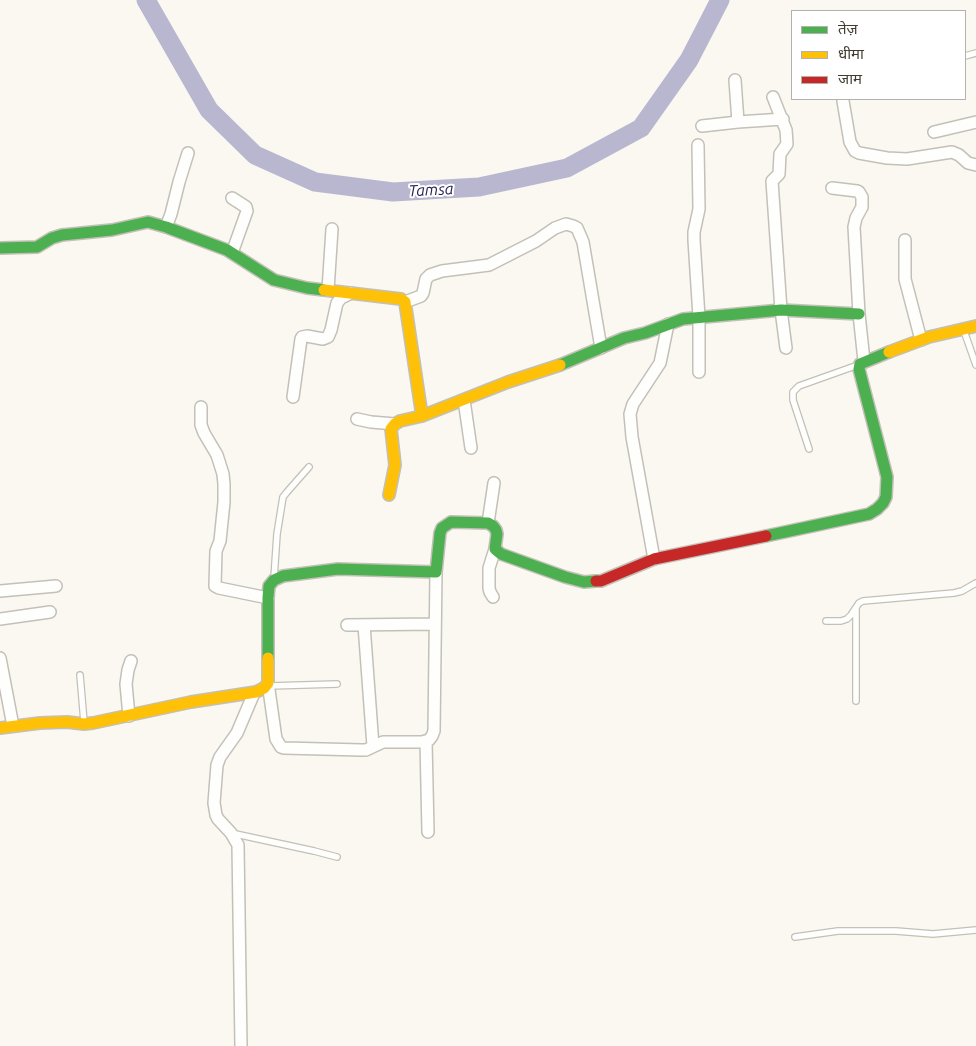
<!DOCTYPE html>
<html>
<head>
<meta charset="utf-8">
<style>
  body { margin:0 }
  #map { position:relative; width:976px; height:1046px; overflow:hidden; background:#faf8f1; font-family:Ubuntu,"Noto Sans Devanagari",sans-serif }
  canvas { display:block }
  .legend { position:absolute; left:791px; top:10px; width:175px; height:90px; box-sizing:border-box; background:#fff; border:1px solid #b3b1ac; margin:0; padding:6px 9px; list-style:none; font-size:15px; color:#403d2f }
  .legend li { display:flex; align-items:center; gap:10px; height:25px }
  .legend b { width:25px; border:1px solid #b3b1ac }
</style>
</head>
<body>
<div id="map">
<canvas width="976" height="1046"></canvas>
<ul class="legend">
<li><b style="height:6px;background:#4caf50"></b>तेज़</li>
<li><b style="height:6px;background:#ffc107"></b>धीमा</li>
<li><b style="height:6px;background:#c62828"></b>जाम</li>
</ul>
</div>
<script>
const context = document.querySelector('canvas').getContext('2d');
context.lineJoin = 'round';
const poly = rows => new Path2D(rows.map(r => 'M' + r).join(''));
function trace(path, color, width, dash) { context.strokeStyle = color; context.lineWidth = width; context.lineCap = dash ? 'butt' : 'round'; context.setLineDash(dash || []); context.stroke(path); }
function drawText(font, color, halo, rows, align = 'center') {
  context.font = font + ' Ubuntu,sans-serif'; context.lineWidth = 4; context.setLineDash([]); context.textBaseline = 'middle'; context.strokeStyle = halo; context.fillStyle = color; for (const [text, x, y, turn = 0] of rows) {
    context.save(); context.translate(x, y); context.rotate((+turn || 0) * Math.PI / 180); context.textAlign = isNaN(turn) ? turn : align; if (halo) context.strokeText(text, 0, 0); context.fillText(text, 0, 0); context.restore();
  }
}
trace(poly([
  [146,0,209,110,255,155,315,182,393,192,479,187,567,168,641,128,689,60,720,0]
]), '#b8b7cf', 19);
const lane = poly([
  [965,56,976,53],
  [964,331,976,365],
  [809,449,793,400,793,392,799,386,858,365],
  [274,578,277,534,283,497,287,492,309,467],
  [826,621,841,621,847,619,851,615,859,603,863,601,954,593,962,591,976,583],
  [80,675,84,722],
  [269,686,337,684],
  [856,701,856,608],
  [231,833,314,851,337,857],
  [795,937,838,931,896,931,933,934,976,930]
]);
const street = poly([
  [735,80,738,122],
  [773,97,786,130,787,144,780,154,779,174,772,181,781,310,786,348],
  [843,101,850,142,855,151,859,153,887,158,907,159,952,152,959,155,968,163,976,165],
  [702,126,738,122,783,119],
  [934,132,976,122],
  [698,145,699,209,694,232,694,240,699,317,699,372],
  [832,188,857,191,859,192,862,197,862,207,856,218,854,227,859,314,864,361],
  [166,227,171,214,179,182,188,153],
  [905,240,905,279,921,340],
  [232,253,247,211,246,207,232,198],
  [328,290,332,229],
  [405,302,421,296,423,293,426,279,430,275,442,271,489,265,536,241,555,228,566,224,573,226,577,228,583,242,601,348],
  [293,397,301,339,302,337,307,336,323,339,328,337,331,330,337,303,341,298,351,293],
  [464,400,471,448],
  [201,407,201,425,204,433,217,455,223,474,224,484,224,502,220,541,216,551,215,586,219,588,268,598],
  [357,419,371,422,395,424],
  [488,523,494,483],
  [654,559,632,437,630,414,633,404,660,363,668,324],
  [0,591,56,586],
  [493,597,490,592,489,588,489,568,495,549],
  [0,619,50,612],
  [347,625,435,624],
  [364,625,373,746],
  [0,658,13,726],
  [268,683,276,739,281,747,284,748,361,750,366,750,383,742,422,742,429,740,432,736,434,731,436,572],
  [129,716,126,684,128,670,131,661],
  [426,741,428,832],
  [241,1046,238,845,231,833,218,819,216,815,214,803,217,765,220,757,237,733,254,693]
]);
const fast = poly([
  [0,248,37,247,52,238,62,235,112,230,148,222,166,227,227,250,274,280,307,288,324,290],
  [560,365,624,338,645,333,683,319,781,310,859,314],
  [766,536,869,514,877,509,883,503,886,497,887,477,859,369,860,364,889,352],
  [268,658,268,598,269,586,274,580,283,576,338,569,436,572,440,533,442,528,451,522,488,523,493,526,496,530,497,534,495,549,501,554,565,577,584,582,596,581]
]);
const slow = poly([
  [324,290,401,299,405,302,422,416],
  [889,352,929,337,976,326],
  [389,495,395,465,391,429,395,424,400,421,422,416,508,382,560,365],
  [0,728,40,723,67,722,84,724,93,723,191,702,256,692,264,688,268,683,268,658]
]);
const jam = poly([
  [596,581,601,581,654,559,766,536]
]);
trace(lane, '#c3c0b7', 8);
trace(street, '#c3c0b7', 14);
trace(fast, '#c3c0b7', 14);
trace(slow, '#c3c0b7', 14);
trace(jam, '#c3c0b7', 14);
trace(lane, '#fefefd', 5.5);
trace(street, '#fefefd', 11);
trace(fast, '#4caf50', 11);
trace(slow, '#ffc107', 11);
trace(jam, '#c62828', 11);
drawText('italic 16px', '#2b2555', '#fff', [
  ["Tamsa",431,190,-3]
]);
</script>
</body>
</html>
